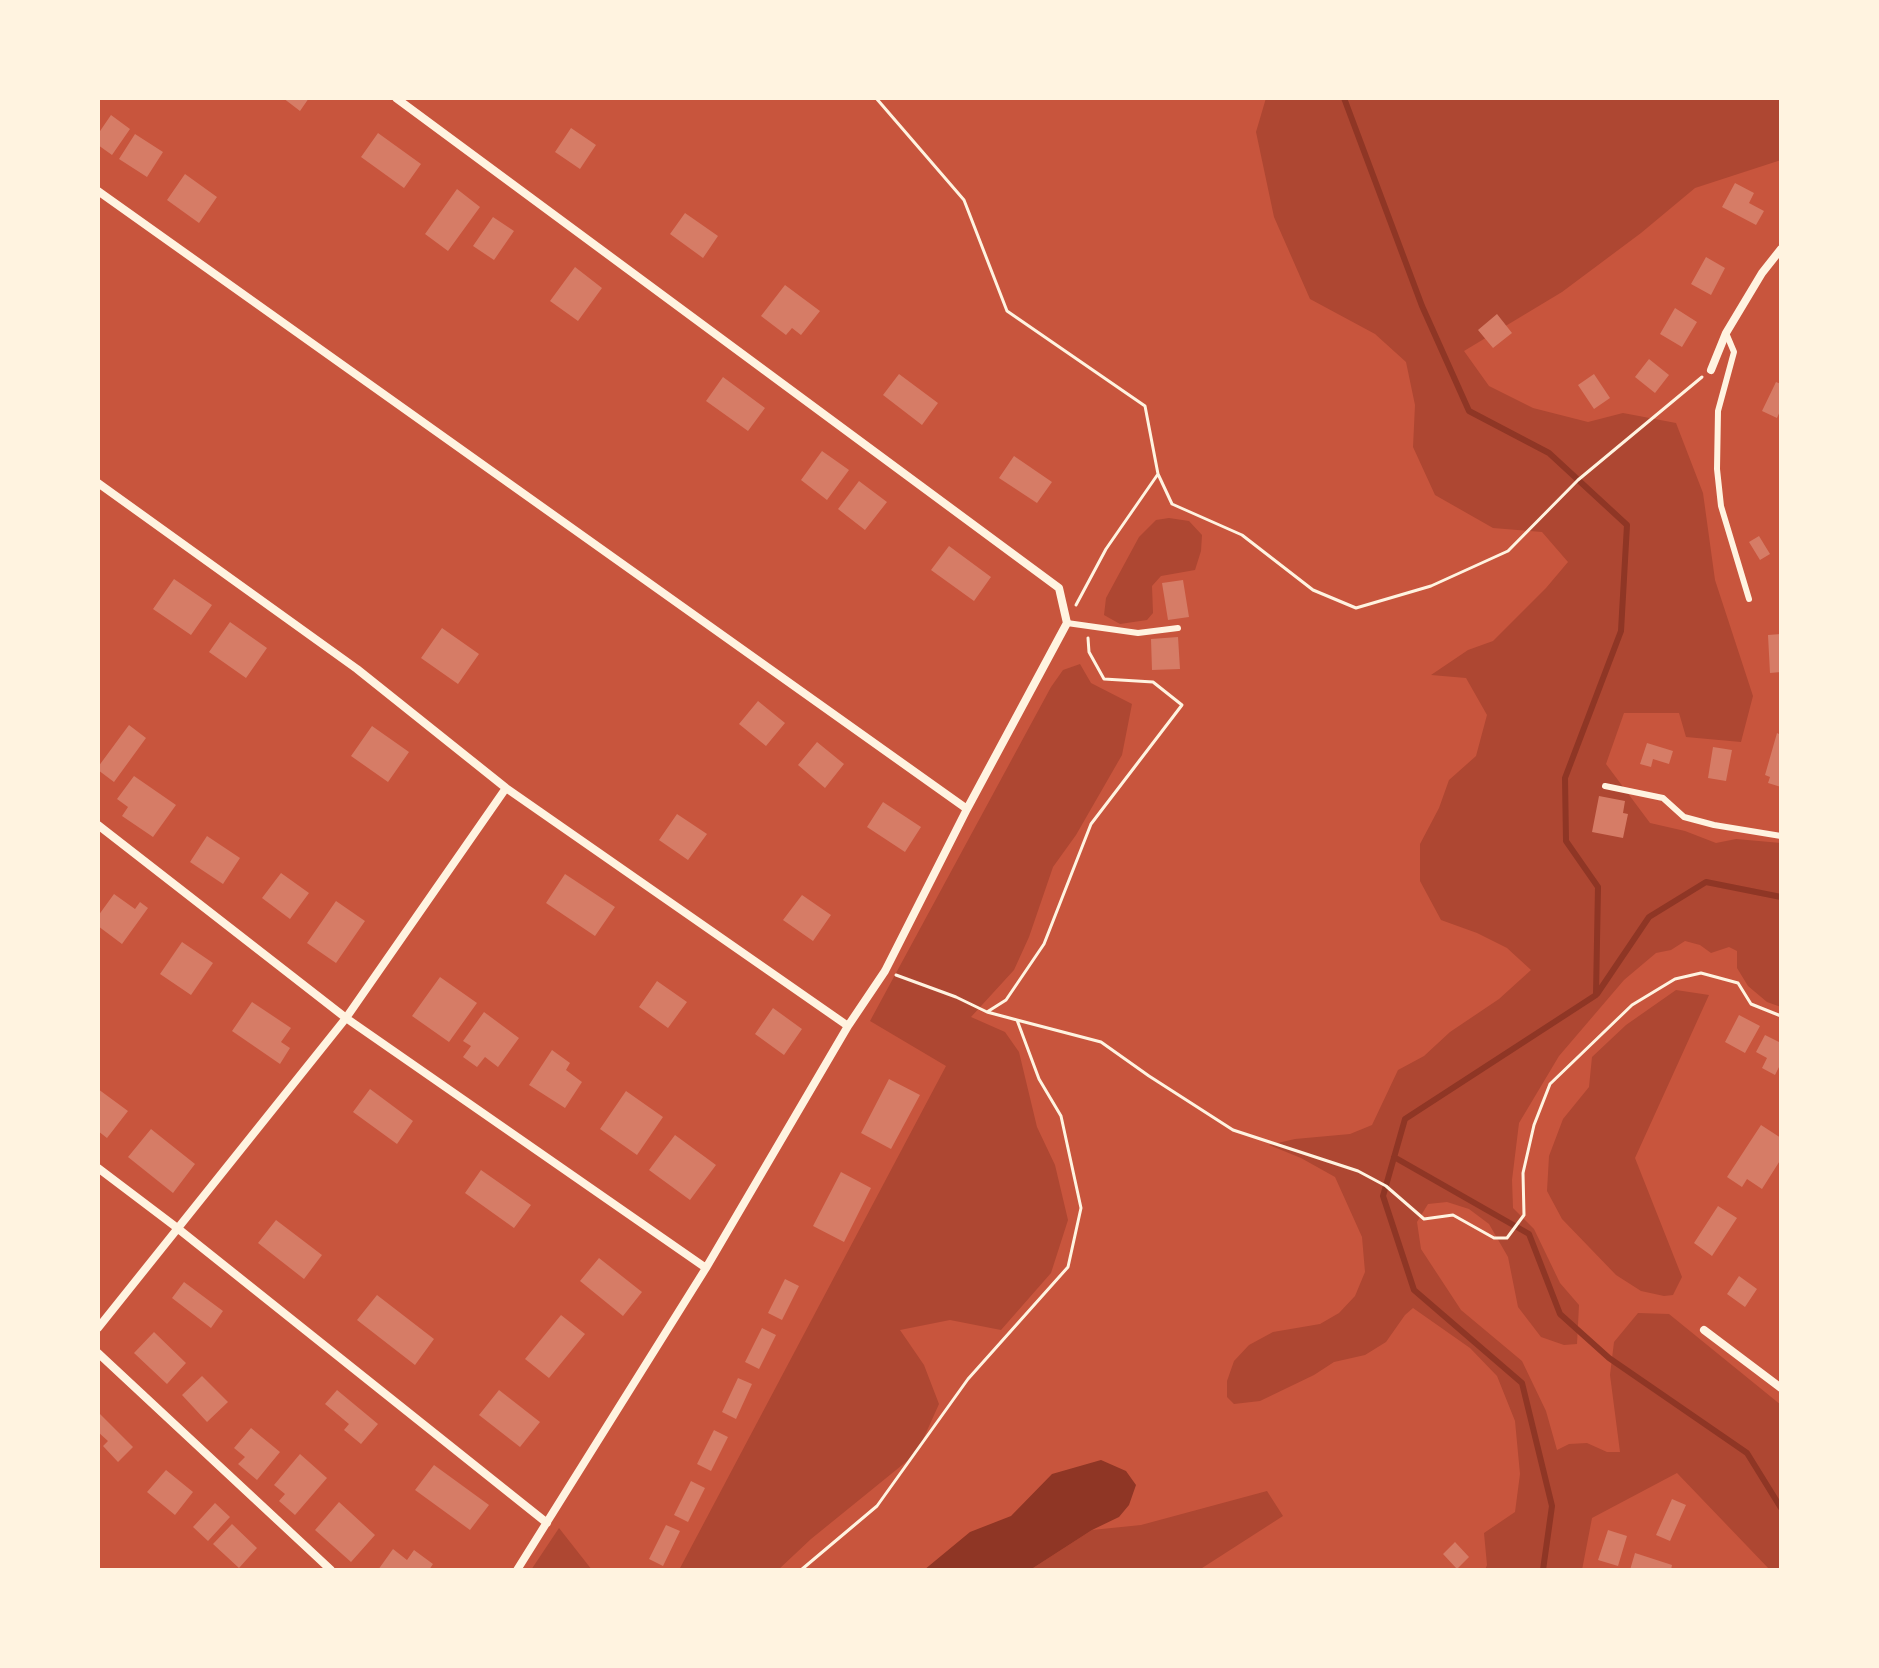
<!DOCTYPE html>
<html>
<head>
<meta charset="utf-8">
<style>
  body { margin:0 }
  #map { position:relative; width:1879px; height:1668px; overflow:hidden; background:#c8553d; font-family:Mulish,sans-serif }
  canvas { display:block }
  .frame { position:absolute; inset:0; border:100px solid #fff3e0; pointer-events:none }
</style>
</head>
<body>
<div id="map">
<canvas width="1879" height="1668"></canvas>
<div class="frame"></div>
</div>
<script>
const context = document.querySelector('canvas').getContext('2d');
context.lineJoin = 'round';
function paint(path, color) { context.fillStyle = color; context.fill(path, 'evenodd'); }
const poly = rows => new Path2D(rows.map(r => 'M' + r).join(''));
function trace(path, color, width, dash) { context.strokeStyle = color; context.lineWidth = width; context.lineCap = dash ? 'butt' : 'round'; context.setLineDash(dash || []); context.stroke(path); }
paint(poly([
  [1266,98,1781,98,1781,160,1695,188,1641,233,1562,292,1464,351,1489,386,1533,408,1588,422,1623,413,1676,423,1703,493,1715,580,1753,696,1741,742,1686,737,1679,713,1624,713,1606,764,1650,823,1685,831,1716,843,1736,839,1781,843,1781,1007,1767,1002,1748,986,1737,968,1737,951,1729,947,1711,953,1700,945,1685,941,1671,950,1656,953,1624,980,1559,1056,1519,1123,1512,1180,1513,1208,1534,1229,1560,1283,1579,1305,1577,1344,1564,1345,1541,1337,1518,1307,1508,1257,1489,1224,1469,1209,1447,1202,1428,1204,1417,1222,1421,1249,1461,1310,1522,1361,1546,1411,1557,1450,1569,1444,1587,1443,1607,1452,1620,1452,1610,1375,1614,1342,1638,1313,1669,1314,1781,1405,1781,1570,1770,1570,1677,1473,1592,1518,1582,1570,1485,1570,1487,1565,1484,1533,1515,1512,1520,1474,1515,1421,1497,1376,1470,1348,1413,1308,1405,1315,1386,1342,1365,1355,1334,1362,1314,1375,1260,1401,1234,1404,1227,1397,1227,1381,1234,1361,1249,1345,1273,1332,1320,1324,1339,1313,1355,1296,1365,1272,1362,1237,1335,1177,1301,1158,1269,1145,1295,1139,1350,1134,1372,1125,1398,1070,1424,1056,1450,1032,1499,999,1531,970,1507,948,1477,933,1441,920,1420,881,1420,844,1439,808,1449,780,1476,756,1487,715,1466,678,1431,675,1468,650,1493,641,1546,588,1568,562,1542,532,1493,528,1435,495,1413,447,1415,405,1406,362,1375,334,1310,299,1274,217,1256,132],
  [1169,518,1189,521,1202,535,1201,551,1195,570,1161,576,1152,586,1153,613,1147,620,1120,624,1104,615,1106,598,1139,537,1156,520],
  [1080,664,1091,683,1132,704,1122,755,1076,835,1053,867,1029,937,1014,970,971,1017,1005,1032,1019,1052,1037,1127,1055,1165,1068,1220,1051,1273,1001,1330,950,1320,900,1330,924,1365,939,1404,917,1453,811,1539,778,1570,679,1570,946,1066,870,1021,1051,687,1063,670],
  [1676,990,1709,995,1635,1158,1682,1277,1673,1295,1664,1296,1641,1291,1616,1275,1562,1219,1547,1191,1549,1156,1563,1119,1589,1087,1592,1057,1626,1025],
  [1267,1491,1283,1516,1199,1570,1030,1570,1092,1530,1141,1525],
  [559,1528,592,1570,531,1570]
]), '#ae4732');
paint(poly([
  [1101,1460,1126,1471,1136,1485,1129,1505,1119,1517,1092,1530,1030,1570,924,1570,970,1532,1011,1516,1052,1474]
]), '#8f3625');
trace(poly([
  [1344,98,1422,306,1469,411,1549,453,1627,525,1621,631,1565,778,1566,841,1598,887,1596,995,1405,1119,1383,1196,1414,1290,1522,1383,1552,1506,1543,1570],
  [1597,994,1649,917,1706,882,1781,897],
  [1394,1157,1529,1234,1560,1314,1609,1358,1747,1453,1781,1508]
]), '#8f3625', 6);
paint(poly([
  [283,98,309,98,300,111],
  [111,115,130,129,112,155,98,145,98,134],
  [571,128,596,145,580,169,555,152],
  [378,133,421,164,404,188,361,157],
  [135,134,163,152,147,177,119,159],
  [185,174,217,197,199,223,167,200],
  [1735,183,1754,193,1749,203,1764,211,1756,225,1722,207],
  [457,189,480,207,448,251,425,234],
  [685,213,718,236,703,258,670,234],
  [493,217,514,231,494,260,473,246],
  [1706,257,1725,268,1711,295,1691,284],
  [575,267,602,288,578,321,550,301],
  [785,285,820,311,801,335,792,328,786,335,761,316],
  [1675,308,1697,322,1682,347,1660,334],
  [1497,314,1512,333,1493,348,1478,330],
  [1649,359,1669,375,1655,393,1635,377],
  [899,374,938,403,922,425,883,395],
  [1594,374,1610,398,1594,409,1578,385],
  [723,377,765,408,748,431,706,401],
  [1776,382,1781,384,1781,409,1777,418,1762,411],
  [822,451,849,470,827,500,801,480],
  [1014,456,1052,482,1037,503,999,478],
  [859,481,887,502,865,530,838,509],
  [1759,536,1770,554,1760,560,1749,542],
  [949,546,991,577,974,601,931,570],
  [174,579,212,605,191,635,153,609],
  [1183,580,1189,617,1168,620,1162,583],
  [230,622,267,648,246,678,209,652],
  [442,628,479,654,458,684,421,658],
  [1781,634,1781,672,1770,673,1768,635],
  [1178,637,1180,669,1152,670,1151,639],
  [758,701,785,723,766,746,739,724],
  [129,725,146,738,114,782,98,770,98,767],
  [372,726,409,752,388,782,351,756],
  [1777,733,1781,735,1781,787,1768,783,1770,777,1765,775],
  [817,742,844,764,825,788,798,765],
  [1647,743,1673,751,1669,764,1653,759,1651,767,1640,764],
  [1713,747,1732,750,1726,781,1708,778],
  [134,776,176,805,153,837,122,816,128,807,117,799],
  [1599,796,1625,801,1623,813,1628,814,1623,838,1592,832],
  [883,802,921,827,905,852,867,827],
  [677,814,707,834,688,860,659,840],
  [207,836,240,858,223,884,190,862],
  [281,873,309,893,290,919,262,898],
  [565,874,615,907,595,936,546,903],
  [114,894,135,909,140,902,148,908,122,944,98,926,98,916],
  [802,895,831,915,813,941,783,920],
  [336,901,365,921,336,963,307,943],
  [182,942,213,963,191,995,160,974],
  [440,977,477,1003,449,1042,412,1016],
  [657,981,687,1002,668,1028,639,1007],
  [252,1002,291,1028,281,1042,290,1048,280,1064,232,1031],
  [773,1008,802,1029,784,1055,755,1034],
  [484,1012,519,1038,498,1067,485,1057,477,1067,463,1057,471,1046,463,1041],
  [1739,1015,1760,1026,1745,1053,1725,1042],
  [1765,1035,1781,1043,1781,1063,1775,1075,1762,1068,1767,1058,1756,1052],
  [552,1050,570,1063,566,1070,582,1082,565,1108,529,1085],
  [889,1079,920,1095,891,1149,861,1133],
  [98,1089,128,1111,107,1138,98,1131],
  [370,1089,413,1121,397,1144,353,1112],
  [626,1091,663,1117,637,1155,600,1129],
  [1761,1125,1781,1138,1781,1159,1762,1189,1747,1179,1742,1187,1727,1177],
  [151,1129,195,1164,173,1193,128,1157],
  [675,1135,716,1165,690,1200,649,1170],
  [481,1170,531,1205,514,1228,465,1193],
  [841,1172,871,1188,844,1242,813,1226],
  [1718,1206,1737,1218,1712,1256,1694,1243],
  [276,1220,322,1255,304,1279,258,1243],
  [599,1258,642,1292,623,1316,580,1281],
  [1739,1276,1757,1289,1745,1307,1727,1294],
  [785,1279,799,1286,782,1320,768,1313],
  [184,1282,223,1311,211,1328,172,1298],
  [377,1295,434,1339,415,1365,357,1320],
  [561,1315,585,1334,549,1378,525,1359],
  [762,1328,776,1335,759,1369,745,1362],
  [154,1332,186,1363,167,1384,134,1353],
  [202,1376,228,1402,207,1422,182,1395],
  [738,1378,752,1384,736,1419,722,1412],
  [337,1390,378,1424,361,1444,344,1430,349,1424,325,1404],
  [499,1390,540,1422,520,1447,479,1415],
  [98,1412,133,1447,118,1462,103,1446,108,1441,98,1432],
  [251,1428,280,1452,257,1480,238,1464,245,1457,234,1448],
  [714,1430,728,1437,711,1471,697,1464],
  [300,1454,327,1478,295,1515,279,1501,285,1494,274,1485],
  [434,1465,489,1505,470,1530,415,1490],
  [166,1470,193,1492,175,1515,147,1492],
  [691,1481,705,1488,688,1522,674,1515],
  [1672,1499,1686,1505,1670,1541,1656,1535],
  [339,1502,375,1535,351,1562,315,1530],
  [215,1503,230,1517,208,1541,193,1527],
  [232,1524,257,1548,239,1568,213,1544],
  [666,1525,680,1531,663,1566,649,1559],
  [1608,1530,1627,1536,1618,1566,1598,1560],
  [1455,1542,1469,1557,1457,1569,1443,1554],
  [393,1549,407,1560,414,1550,433,1564,429,1570,378,1570],
  [1635,1553,1672,1565,1671,1570,1630,1570]
]), '#d67c66');
trace(poly([
  [876,98,964,200,1007,311,1145,406,1158,474,1172,504,1242,535,1313,590,1356,608,1431,586,1508,551,1578,480,1702,377],
  [1076,605,1106,549,1158,474],
  [987,1012,1006,1000,1044,944,1091,824,1182,705,1153,682,1104,679,1089,652,1088,638],
  [1017,1020,1101,1042,1149,1076,1233,1130,1358,1171,1386,1186,1424,1219,1453,1215,1494,1238,1507,1238,1524,1215,1523,1173,1534,1125,1550,1084,1632,1005,1675,979,1701,973,1738,983,1751,1004,1781,1016],
  [801,1570,877,1506,968,1379,1068,1267,1081,1208,1061,1116,1039,1079,1017,1020,987,1012,956,997,896,975]
]), '#fff3e0', 3);
trace(poly([
  [1726,333,1734,352,1718,411,1717,469,1721,506,1749,599],
  [1067,623,1138,633,1178,628],
  [1605,786,1663,798,1684,817,1714,825,1781,836]
]), '#fff3e0', 6);
trace(poly([
  [396,98,1059,588,1067,623,967,809,885,971,848,1026,706,1268,517,1570],
  [98,191,967,809],
  [1711,370,1726,333,1762,273,1781,249],
  [98,483,357,669,506,788,848,1026],
  [98,825,346,1018,706,1268],
  [98,1168,176,1227,547,1523],
  [98,1328,346,1018,506,788],
  [1704,1330,1781,1388],
  [98,1353,331,1570]
]), '#fff3e0', 8);
</script>
</body>
</html>
